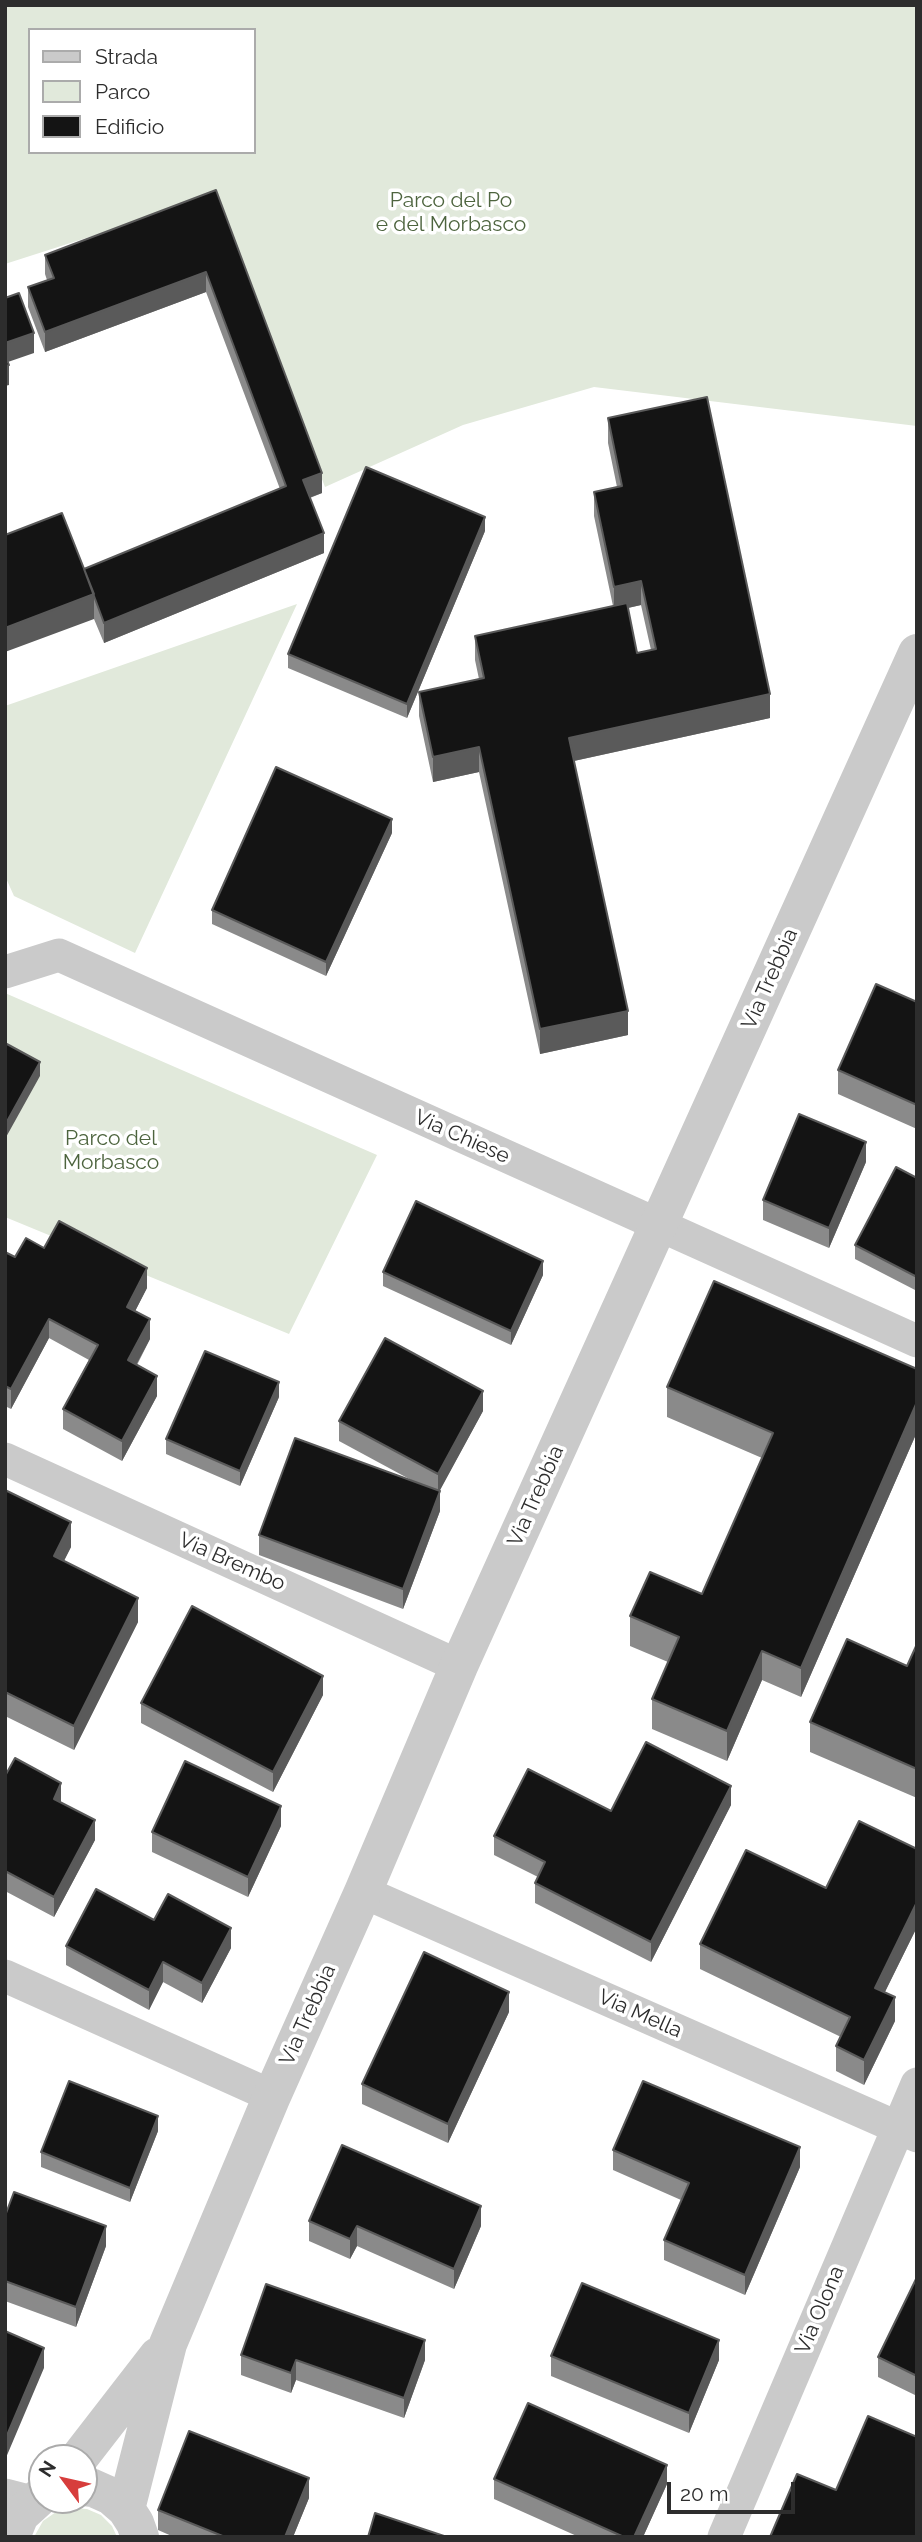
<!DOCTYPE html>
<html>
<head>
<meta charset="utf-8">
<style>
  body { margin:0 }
  #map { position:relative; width:922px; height:2542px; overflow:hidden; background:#fff; font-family:Raleway,sans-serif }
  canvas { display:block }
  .frame { position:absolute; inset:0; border:7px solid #2d2d2d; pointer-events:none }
  .legend { position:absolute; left:28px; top:28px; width:228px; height:126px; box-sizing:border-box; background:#fff; border:2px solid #ababab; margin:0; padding:9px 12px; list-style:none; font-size:21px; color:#2d2d2d }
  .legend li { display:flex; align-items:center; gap:14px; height:35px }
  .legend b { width:35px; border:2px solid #ababab }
  .north { position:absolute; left:28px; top:2444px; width:70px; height:70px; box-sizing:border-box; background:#fff; border:2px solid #ababab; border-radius:50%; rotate:303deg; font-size:19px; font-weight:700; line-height:28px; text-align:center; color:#2d2d2d }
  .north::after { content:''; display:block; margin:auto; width:24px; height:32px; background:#d73d3c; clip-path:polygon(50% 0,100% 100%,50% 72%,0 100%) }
  .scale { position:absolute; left:667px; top:2482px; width:128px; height:32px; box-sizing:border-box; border:4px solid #2d2d2d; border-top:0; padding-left:9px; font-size:21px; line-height:24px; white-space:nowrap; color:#2d2d2d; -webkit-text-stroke:5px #fff; paint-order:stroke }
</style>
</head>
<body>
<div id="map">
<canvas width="922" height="2542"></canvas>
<div class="frame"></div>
<ul class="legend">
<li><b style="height:9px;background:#cacaca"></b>Strada</li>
<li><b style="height:19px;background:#e1e9db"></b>Parco</li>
<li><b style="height:19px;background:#141414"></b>Edificio</li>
</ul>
<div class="north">N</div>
<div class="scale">20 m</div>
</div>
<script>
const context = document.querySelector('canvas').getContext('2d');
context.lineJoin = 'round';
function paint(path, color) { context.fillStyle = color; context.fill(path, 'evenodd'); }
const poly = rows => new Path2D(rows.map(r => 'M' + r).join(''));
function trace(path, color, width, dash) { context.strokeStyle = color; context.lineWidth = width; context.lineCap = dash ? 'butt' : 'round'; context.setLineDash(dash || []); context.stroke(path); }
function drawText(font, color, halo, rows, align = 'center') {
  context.font = font + ' Raleway,sans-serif'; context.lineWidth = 7; context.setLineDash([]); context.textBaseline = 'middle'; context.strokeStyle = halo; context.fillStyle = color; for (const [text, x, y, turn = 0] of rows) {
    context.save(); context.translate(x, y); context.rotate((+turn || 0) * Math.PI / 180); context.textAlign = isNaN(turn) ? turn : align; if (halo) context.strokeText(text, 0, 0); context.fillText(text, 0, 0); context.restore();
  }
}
paint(poly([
  [5,5,915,5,917,426,594,387,463,425,325,487,214,197,5,264],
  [30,30,254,30,254,152,30,152],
  [297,604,135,953,14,896,5,876,5,706],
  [5,993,377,1155,289,1334,5,1217],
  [71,2508,87,2509,101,2515,112,2526,117,2537,34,2537,43,2521,56,2512]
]), '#e1e9db');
trace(poly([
  [5,972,59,955,917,1341],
  [5,1459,459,1666],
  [363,1892,917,2136],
  [5,1976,272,2096],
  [5,2495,32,2502],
  [724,2537,917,2084]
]), '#cacaca', 33);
trace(poly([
  [79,2458,158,2356],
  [84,2487,93,2488,111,2496,126,2509,135,2523,140,2537],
  [126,2509,168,2344,272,2096,363,1892,459,1666,917,653],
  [11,2537,20,2515,42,2495]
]), '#cacaca', 38);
paint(poly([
  [216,190,322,493,310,498,324,553,104,643,94,619,84,569,280,489,206,292,45,352,28,307,28,287,47,280,45,274,45,255],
  [608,418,770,718,574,761,628,1035,540,1054,479,772,433,782,419,716,419,692,479,679,475,660,475,636,613,606,594,516,594,492,617,487,608,443],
  [641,605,651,650,637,653,628,608],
  [485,531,407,718,288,668,288,654],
  [392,833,326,976,212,924,212,910],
  [917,1002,917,1129,838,1094,838,1070],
  [866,1162,829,1248,763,1220,763,1200],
  [917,1178,917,1291,855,1259,855,1245],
  [44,1248,147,1288,135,1311,150,1339,137,1365,157,1396,122,1461,63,1429,63,1409,89,1360,49,1338,11,1409,5,1406,5,1252,15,1257],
  [383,1272,543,1275,511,1345,383,1286],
  [917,1369,917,1432,801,1697,762,1680,727,1761,652,1729,652,1699,668,1662,630,1646,630,1616,702,1594,762,1458,667,1417,667,1387],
  [279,1397,240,1486,166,1454,166,1439],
  [483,1411,439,1491,440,1511,403,1609,259,1555,259,1535,413,1481,339,1441,339,1421],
  [5,1490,71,1547,64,1561,138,1622,74,1750,5,1716],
  [917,1494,917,1527,916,1526,916,1497],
  [917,1644,917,1798,810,1752,810,1722,907,1666],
  [323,1695,273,1792,141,1723,141,1703],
  [5,1776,61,1803,95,1840,54,1917,5,1891],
  [731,1805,651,1962,535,1903,535,1883,538,1877,494,1855,494,1836,611,1811],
  [281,1826,248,1897,152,1852,152,1832],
  [917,1849,917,1927,885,1992,895,2021,864,2085,836,2071,836,2046,841,2037,700,1969,700,1944],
  [154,1920,231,1948,202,2003,163,1982,149,2010,66,1965,66,1946],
  [509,2012,448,2143,362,2104,362,2084],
  [158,2131,130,2202,41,2167,41,2152],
  [613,2150,800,2167,745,2295,664,2260,664,2240,681,2200,613,2170],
  [5,2216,106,2246,76,2327,5,2301],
  [309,2221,481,2226,454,2289,357,2246,350,2259,309,2241],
  [917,2277,917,2396,878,2377,878,2357],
  [241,2355,425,2360,404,2418,296,2380,291,2393,241,2375],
  [551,2356,719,2360,689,2433,551,2376],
  [494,2479,667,2484,643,2537,579,2537,494,2499],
  [309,2498,293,2537,174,2537,158,2530,158,2510]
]), '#8a8a8a');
paint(poly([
  [206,272,206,292,45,352,45,332],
  [34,333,34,353,5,363,5,343],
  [9,365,9,385,5,386,5,366],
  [322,473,322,493,303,500,303,480],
  [485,517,485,531,407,718,407,704],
  [324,533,324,553,104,643,104,623],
  [641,581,641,605,614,611,614,587],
  [94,594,94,619,5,652,5,628],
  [770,694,770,718,569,762,569,738],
  [479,747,479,772,433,782,433,757],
  [392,819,392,833,326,976,326,962],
  [628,1011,628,1035,540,1054,540,1029],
  [40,1062,40,1076,5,1139,5,1125],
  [866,1142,866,1162,829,1248,829,1228],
  [543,1261,543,1275,511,1345,511,1331],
  [147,1268,147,1288,127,1327,127,1307],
  [49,1319,49,1338,11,1409,11,1389],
  [150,1319,150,1339,128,1380,128,1360],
  [157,1376,157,1396,122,1461,122,1441],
  [279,1382,279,1397,240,1486,240,1471],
  [483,1391,483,1411,438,1494,438,1474],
  [917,1402,917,1432,801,1697,801,1668],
  [440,1491,440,1511,403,1609,403,1589],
  [71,1522,71,1547,54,1580,54,1556],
  [138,1598,138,1622,74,1750,74,1726],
  [762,1651,762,1680,727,1761,727,1731],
  [323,1676,323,1695,273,1792,273,1772],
  [61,1783,61,1803,54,1799],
  [731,1786,731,1805,651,1962,651,1942],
  [281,1806,281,1826,248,1897,248,1877],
  [95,1820,95,1840,54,1917,54,1897],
  [917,1902,917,1927,875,2012,875,1988],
  [231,1928,231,1948,202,2003,202,1983],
  [163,1962,163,1982,149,2010,149,1990],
  [509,1992,509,2012,448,2143,448,2124],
  [895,1997,895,2021,864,2085,864,2060],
  [158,2116,158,2131,130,2202,130,2188],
  [800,2147,800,2167,745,2295,745,2275],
  [481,2206,481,2226,454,2289,454,2269],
  [106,2226,106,2246,76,2327,76,2307],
  [357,2226,357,2246,350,2259,350,2239],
  [425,2340,425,2360,404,2418,404,2398],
  [719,2340,719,2360,689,2433,689,2413],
  [44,2348,44,2368,5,2460,5,2440],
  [296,2360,296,2380,291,2393,291,2373],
  [667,2465,667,2484,643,2537,634,2537],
  [309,2478,309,2498,293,2537,285,2537]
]), '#5a5a5a');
const building = poly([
  [216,190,322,473,303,480,324,533,104,623,84,569,286,486,206,272,45,332,28,287,54,278,45,255,216,190],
  [19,293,34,333,5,343,5,298,19,293],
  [5,355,9,365,5,366,5,355],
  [707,397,770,694,569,738,628,1011,540,1029,479,747,433,757,419,692,484,678,475,636,627,603,637,653,656,649,641,581,614,587,594,492,622,486,608,418,707,397],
  [366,467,485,517,407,704,288,654,366,467],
  [62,513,94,594,5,628,5,535,62,513],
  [276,767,392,819,326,962,212,910,276,767],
  [876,984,917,1002,917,1105,838,1070,876,984],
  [5,1043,40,1062,5,1125,5,1043],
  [799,1114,866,1142,829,1228,763,1200,799,1114],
  [896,1167,917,1178,917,1277,855,1245,896,1167],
  [416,1201,543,1261,511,1331,383,1272,416,1201],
  [59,1221,147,1268,127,1307,150,1319,128,1360,157,1376,122,1441,63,1409,98,1345,49,1319,11,1389,5,1386,5,1252,15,1257,26,1238,44,1248,59,1221],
  [714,1281,917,1369,917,1402,801,1668,762,1651,727,1731,652,1699,679,1637,630,1616,650,1572,702,1594,773,1433,667,1387,714,1281],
  [385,1338,483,1391,438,1474,339,1421,385,1338],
  [205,1351,279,1382,240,1471,166,1439,205,1351],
  [295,1438,440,1491,403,1589,259,1535,295,1438],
  [5,1490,71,1522,54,1556,138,1598,74,1726,5,1692,5,1490],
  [192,1606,323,1676,273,1772,141,1703,192,1606],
  [847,1639,907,1666,917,1644,917,1769,810,1722,847,1639],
  [646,1742,731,1786,651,1942,535,1883,545,1862,494,1836,528,1769,611,1811,646,1742],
  [15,1758,61,1783,54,1799,95,1820,54,1897,5,1871,5,1776,15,1758],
  [185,1761,281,1806,248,1877,152,1832,185,1761],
  [859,1821,917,1849,917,1902,875,1988,895,1997,864,2060,836,2046,850,2017,700,1944,746,1850,826,1888,859,1821],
  [96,1889,154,1920,168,1894,231,1928,202,1983,163,1962,149,1990,66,1946,96,1889],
  [424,1952,509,1992,448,2124,362,2084,424,1952],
  [69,2081,158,2116,130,2188,41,2152,69,2081],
  [643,2081,800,2147,745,2275,664,2240,689,2183,613,2150,643,2081],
  [342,2145,481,2206,454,2269,357,2226,350,2239,309,2221,342,2145],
  [14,2192,106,2226,76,2307,5,2281,5,2216,14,2192],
  [917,2277,917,2376,878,2357,917,2277],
  [582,2283,719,2340,689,2413,551,2356,582,2283],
  [266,2284,425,2340,404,2398,296,2360,291,2373,241,2355,266,2284],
  [5,2331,44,2348,5,2440,5,2331],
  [528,2403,667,2465,634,2537,624,2537,494,2479,528,2403],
  [868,2416,917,2437,917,2534,916,2537,770,2537,797,2474,836,2490,868,2416],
  [189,2431,309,2478,285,2537,225,2537,158,2510,189,2431],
  [375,2513,447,2537,368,2537,375,2513]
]);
paint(building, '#141414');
trace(building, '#5a5a5a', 2);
drawText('21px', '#4d643e', '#fff', [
  ["Parco del Po",451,201],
  ["e del Morbasco",451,225],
  ["Parco del",111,1139],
  ["Morbasco",111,1163]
]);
drawText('21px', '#2d2d2d', '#fff', [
  ["Via Trebbia",770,979,-66],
  ["Via Chiese",462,1137,24],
  ["Via Trebbia",536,1496,-66],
  ["Via Brembo",232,1562,24],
  ["Via Mella",640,2014,24],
  ["Via Trebbia",308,2015,-66],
  ["Via Olona",820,2310,-67]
]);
</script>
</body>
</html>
